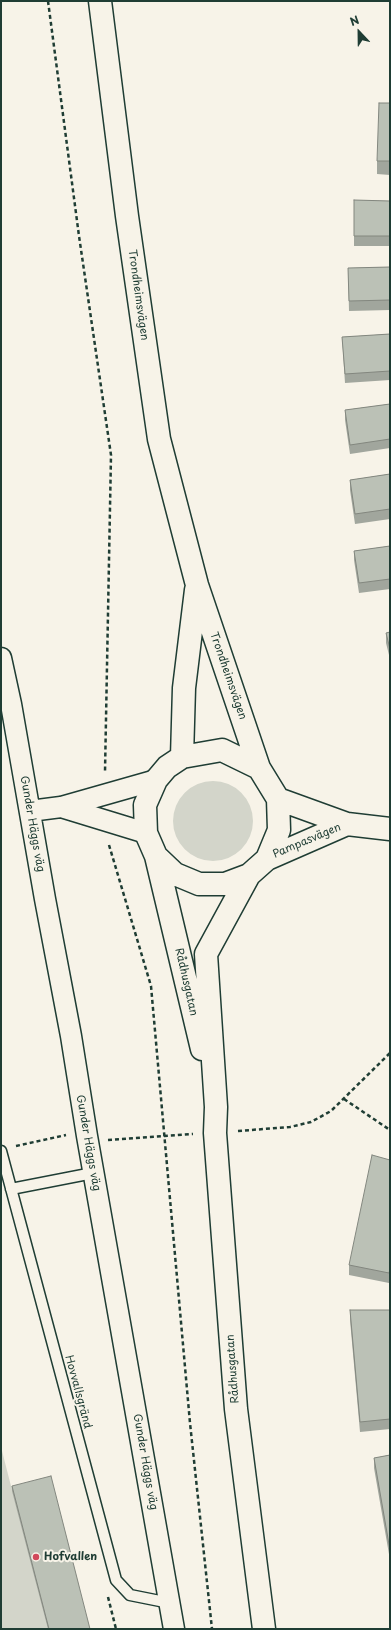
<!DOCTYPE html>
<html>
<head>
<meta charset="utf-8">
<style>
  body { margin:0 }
  #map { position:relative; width:391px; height:1630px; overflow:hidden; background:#f7f3e8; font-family:"Playpen Sans",sans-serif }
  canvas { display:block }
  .frame { position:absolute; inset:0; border:2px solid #1f3d34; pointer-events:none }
  .north { position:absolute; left:339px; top:12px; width:40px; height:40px; -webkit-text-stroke:3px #f7f3e8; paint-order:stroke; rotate:338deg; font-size:11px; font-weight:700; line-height:16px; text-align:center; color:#1f3d34 }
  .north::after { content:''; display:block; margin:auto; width:14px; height:18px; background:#1f3d34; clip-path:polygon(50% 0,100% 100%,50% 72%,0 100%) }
</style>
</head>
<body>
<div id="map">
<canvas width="391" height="1630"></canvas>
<div class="frame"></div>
<div class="north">N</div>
</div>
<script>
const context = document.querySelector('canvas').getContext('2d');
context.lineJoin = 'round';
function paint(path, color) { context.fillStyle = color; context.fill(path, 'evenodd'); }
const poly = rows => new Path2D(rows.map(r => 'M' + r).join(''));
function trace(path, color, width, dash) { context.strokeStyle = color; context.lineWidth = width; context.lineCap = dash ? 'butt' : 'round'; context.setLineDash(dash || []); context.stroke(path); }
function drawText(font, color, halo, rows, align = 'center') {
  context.font = font + ' "Playpen Sans",sans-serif'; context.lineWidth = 4; context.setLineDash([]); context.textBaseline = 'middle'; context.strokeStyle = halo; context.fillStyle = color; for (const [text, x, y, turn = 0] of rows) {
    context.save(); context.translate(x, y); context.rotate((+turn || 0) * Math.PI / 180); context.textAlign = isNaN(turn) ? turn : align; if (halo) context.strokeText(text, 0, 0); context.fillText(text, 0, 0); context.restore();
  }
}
paint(poly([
  '173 821a40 40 0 1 1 80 0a40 40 0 1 1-80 0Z',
  [1,1447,11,1486,44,1483,89,1629,1,1629]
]), '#d3d5ca');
const lane = poly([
  [1,1151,116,1580,130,1595,170,1603],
  [11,1189,93,1173]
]);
const street = poly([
  [1,658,11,704,45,899,71,1036,87,1136,174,1629],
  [61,807,146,833],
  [30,811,61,807,156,780]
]);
const secondary = poly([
  [100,1,127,216,159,439,197,585,259,768,278,799,279,830,267,859,249,875,225,884,199,884,175,874,156,856,146,833,145,805,156,780,167,767,182,757,222,750,259,768],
  [182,757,184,688,196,590],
  [278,799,347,824,390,829],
  [156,856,202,1049],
  [267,859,347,824],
  [249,875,206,954,216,1107,215,1133,236,1409,264,1629]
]);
trace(lane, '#1f3d34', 13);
trace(street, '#1f3d34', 23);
trace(secondary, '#1f3d34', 25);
trace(poly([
  [48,1,79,236,111,455,105,772],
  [109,845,151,986,190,1423,212,1629],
  [344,1099,390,1130],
  [238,1131,290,1127,311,1122,331,1111,390,1053],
  [108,1140,193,1134],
  [16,1146,66,1135],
  [108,1597,116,1629]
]), '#1f3d34', 2.5, [4, 3]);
trace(lane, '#f7f3e8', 10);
trace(street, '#f7f3e8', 20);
trace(secondary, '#f7f3e8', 22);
paint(poly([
  [390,103,390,175,377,174,377,161],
  [354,200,390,201,390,246,354,246],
  [390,267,390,310,349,311,348,268],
  [390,334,390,380,345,383,342,337],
  [390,404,390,448,350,454,345,420,345,410],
  [390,474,390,519,355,524,350,490,350,480],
  [390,546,390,589,359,593,354,560,354,551],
  [390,632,390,659,386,643,386,633],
  [390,1160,389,1283,349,1275,349,1265],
  [350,1310,390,1310,390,1429,360,1432,350,1320],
  [390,1455,390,1560,374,1468,374,1458],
  [12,1486,90,1629,48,1629,12,1491]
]), '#a1a69d');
paint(poly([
  [390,1269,390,1279,389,1283,389,1273]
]), '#83877f');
const building = poly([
  [379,103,390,103,390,161,377,161,379,103],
  [354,200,390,201,390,236,354,236,354,200],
  [390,267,390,300,349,301,348,268,390,267],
  [390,334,390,371,345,374,342,337,390,334],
  [390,404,390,439,350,445,345,410,390,404],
  [390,474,390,509,355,514,350,480,390,474],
  [390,546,390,579,359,583,354,551,390,546],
  [390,632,390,649,386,633,390,632],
  [372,1155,390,1160,390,1269,389,1273,349,1265,372,1155],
  [350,1310,390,1310,390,1419,360,1422,350,1310],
  [390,1455,390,1550,374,1458,390,1455],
  [51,1476,90,1629,49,1629,12,1486,51,1476]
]);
paint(building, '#bbc1b6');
trace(building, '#83877f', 1);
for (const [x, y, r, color] of [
  [36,1557,4,"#d1495b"]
]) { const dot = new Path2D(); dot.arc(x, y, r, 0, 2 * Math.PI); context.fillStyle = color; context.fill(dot); trace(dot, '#f7f3e8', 1.5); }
drawText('11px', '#1f3d34', '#f7f3e8', [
  ["Trondheimsvägen",138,295,82],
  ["Trondheimsvägen",228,676,71],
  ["Gunder Häggs väg",32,824,80],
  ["Pampasvägen",307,841,-23],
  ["Rådhusgatan",186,982,77],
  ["Gunder Häggs väg",88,1143,80],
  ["Rådhusgatan",233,1369,-94],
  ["Hovvallsgränd",78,1392,75],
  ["Gunder Häggs väg",145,1462,80]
]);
drawText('bold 11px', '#1f3d34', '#f7f3e8', [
  ["Hofvallen",44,1557]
], 'left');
</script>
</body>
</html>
